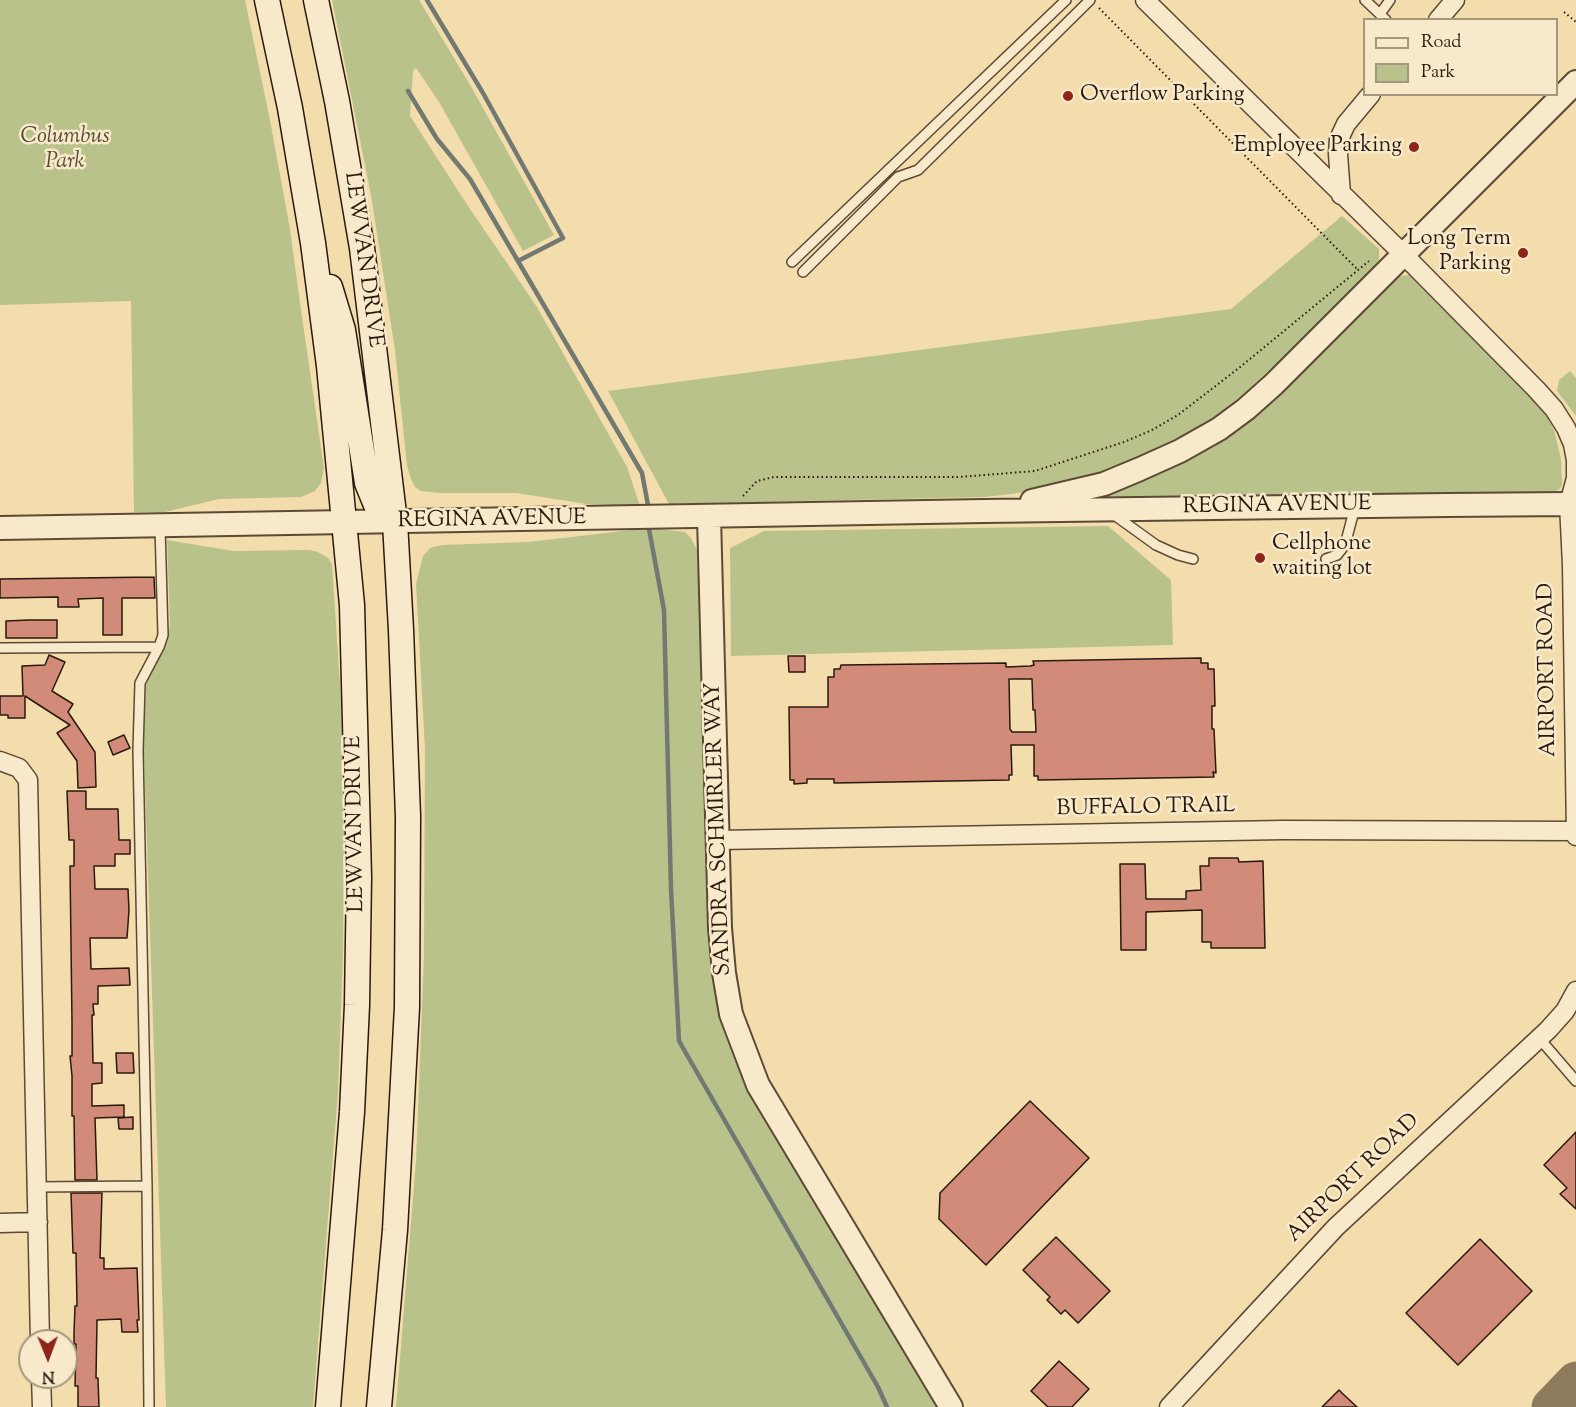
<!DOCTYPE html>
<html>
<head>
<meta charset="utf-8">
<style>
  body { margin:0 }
  #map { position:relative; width:1576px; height:1407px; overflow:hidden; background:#f3ddad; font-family:"Sorts Mill Goudy",serif }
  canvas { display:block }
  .legend { position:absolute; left:1363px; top:18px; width:195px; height:78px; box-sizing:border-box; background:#f7e9ca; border:2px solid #a5967f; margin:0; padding:8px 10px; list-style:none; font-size:18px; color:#2a190e }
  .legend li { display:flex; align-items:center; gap:12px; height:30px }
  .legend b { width:30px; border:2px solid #a5967f }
  .north { position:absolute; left:18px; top:1329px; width:60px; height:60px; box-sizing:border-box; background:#f7e9ca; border:2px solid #a5967f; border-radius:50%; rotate:179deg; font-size:16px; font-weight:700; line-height:24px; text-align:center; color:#2a190e }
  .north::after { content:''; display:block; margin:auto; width:21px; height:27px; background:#8f2418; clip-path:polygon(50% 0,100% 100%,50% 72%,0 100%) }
</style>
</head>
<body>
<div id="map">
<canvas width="1576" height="1407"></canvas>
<ul class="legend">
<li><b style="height:8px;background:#f7e9ca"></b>Road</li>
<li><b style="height:16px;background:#b9c28b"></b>Park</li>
</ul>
<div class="north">N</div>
</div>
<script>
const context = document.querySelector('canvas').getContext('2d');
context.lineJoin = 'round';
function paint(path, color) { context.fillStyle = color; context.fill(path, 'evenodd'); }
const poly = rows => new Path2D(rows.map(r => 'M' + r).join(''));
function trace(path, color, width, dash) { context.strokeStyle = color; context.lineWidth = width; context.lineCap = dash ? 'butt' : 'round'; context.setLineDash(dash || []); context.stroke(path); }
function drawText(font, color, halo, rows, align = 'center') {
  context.font = font + ' "Sorts Mill Goudy",serif'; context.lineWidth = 5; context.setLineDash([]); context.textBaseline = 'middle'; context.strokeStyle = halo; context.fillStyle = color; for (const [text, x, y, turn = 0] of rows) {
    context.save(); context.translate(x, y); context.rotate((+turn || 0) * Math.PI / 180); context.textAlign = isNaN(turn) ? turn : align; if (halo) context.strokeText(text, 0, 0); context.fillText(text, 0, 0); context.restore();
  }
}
paint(poly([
  [0,0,245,0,270,120,290,229,300,303,324,468,321,483,315,491,301,497,219,499,165,512,134,512,131,301,0,305],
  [332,0,419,0,469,83,554,235,523,251,439,102,416,68,413,71,410,116,468,206,537,307,627,467,640,506,587,504,516,493,439,493,421,491,415,487,411,479,407,466,395,350,371,195],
  [1342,216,1379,249,1379,266,1288,353,1241,396,1203,425,1114,471,1045,490,985,497,669,504,608,391,1231,309],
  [1409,275,1536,403,1547,417,1554,430,1561,459,1562,484,1560,489,1553,492,1119,500,1084,502,1241,425,1312,363,1398,276],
  [1570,371,1576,378,1576,416,1557,391,1559,380],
  [1108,526,1171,580,1173,645,731,656,730,548,764,531],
  [659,529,685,532,691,538,699,554,710,949,723,1013,939,1407,396,1407,416,1161,424,955,425,749,416,584,423,556,430,548,442,545,528,542,632,530],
  [167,540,233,551,309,550,318,552,328,558,332,564,341,700,344,830,343,954,338,1092,313,1407,166,1407,142,698,150,674,167,643,170,623]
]), '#b9c28b');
trace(poly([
  [427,0,483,93,563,238,518,261],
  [408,91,437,139,470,179,642,473,648,505],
  [649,529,664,610,671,889,679,1041,878,1387,887,1407]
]), '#717972', 4.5);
trace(poly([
  [1551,1407,1576,1381]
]), '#8e7b5e', 39);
const building = poly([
  [154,577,155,598,122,598,122,635,103,635,103,598,78,599,79,607,58,607,58,597,0,598,0,579,154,577],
  [29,620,57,620,57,638,6,638,6,621,29,620],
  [49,655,65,662,52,691,73,704,68,712,95,752,96,787,78,788,77,761,57,733,70,725,25,696,25,718,8,718,8,715,0,715,0,696,23,696,22,666,45,665,49,655],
  [788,656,805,656,805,672,789,672,788,656],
  [1201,658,1201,663,1208,663,1208,669,1214,669,1215,706,1212,706,1212,729,1214,729,1216,773,1213,772,1214,777,1038,780,1038,776,1034,776,1034,745,1011,745,1012,775,1009,775,1009,780,834,783,834,779,807,779,807,783,794,784,794,780,790,780,789,707,828,707,828,677,834,677,834,669,840,669,841,665,1006,663,1006,667,1030,666,1034,665,1033,661,1201,658],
  [1009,679,1032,679,1033,710,1035,710,1036,732,1012,732,1010,729,1009,679],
  [124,735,130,748,113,755,108,742,124,735],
  [67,791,86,791,86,809,118,809,119,840,130,840,130,854,115,854,115,866,94,866,95,889,128,889,129,910,127,938,90,938,91,969,129,968,130,985,98,986,98,1004,93,1004,94,1015,92,1015,93,1063,102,1063,102,1083,92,1084,92,1106,124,1105,124,1117,95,1118,97,1180,75,1180,74,1116,72,1116,72,1076,70,1056,72,1056,72,1023,70,866,74,866,74,840,69,840,67,791],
  [1209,858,1238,858,1239,862,1263,861,1265,948,1211,948,1211,942,1202,942,1202,910,1146,912,1146,950,1121,950,1120,864,1145,864,1146,899,1186,899,1186,891,1201,890,1200,866,1209,866,1209,858],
  [116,1053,133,1053,134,1073,117,1073,116,1053],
  [1030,1101,1089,1158,986,1265,939,1219,940,1193,1030,1101],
  [133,1117,133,1129,119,1129,118,1118,133,1117],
  [1576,1132,1576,1209,1560,1194,1567,1188,1544,1165,1576,1132],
  [71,1193,102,1193,100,1258,104,1258,104,1269,137,1268,139,1320,137,1320,138,1332,122,1332,121,1319,97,1320,96,1378,98,1378,99,1407,78,1407,78,1386,75,1386,76,1344,74,1344,74,1333,75,1306,77,1306,76,1253,73,1253,71,1193],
  [1056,1237,1110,1291,1078,1323,1065,1310,1061,1314,1047,1300,1050,1297,1023,1270,1056,1237],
  [1480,1239,1532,1291,1458,1365,1406,1313,1480,1239],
  [1059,1361,1089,1389,1072,1407,1048,1407,1031,1391,1059,1361],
  [1339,1390,1343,1394,1357,1407,1322,1407,1339,1390]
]);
paint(building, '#d28a79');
trace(building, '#2a190e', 1.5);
const service = poly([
  [1365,0,1386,20],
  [1380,14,1390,0],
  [792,262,1066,0],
  [803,272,898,177,918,170,1090,0],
  [1113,514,1156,545,1178,555,1193,559],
  [1326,559,1337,555,1345,545,1355,507],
  [0,648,159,647],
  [1539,1038,1576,1081],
  [37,1187,147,1186],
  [149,1407,147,1186,138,751,140,683,159,647,163,635,160,526]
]);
const minor = poly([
  [1145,0,1404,255,1536,389,1554,409,1566,428,1573,444,1576,460,1576,478,1569,504,1572,565,1576,836],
  [1438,20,1455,0],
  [1341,195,1338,154,1339,139,1346,124,1371,94],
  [0,761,19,768,28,780,40,1341],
  [718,840,1283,830,1576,831],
  [0,1223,38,1222],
  [41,1377,42,1407],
  [1169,1407,1336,1227,1548,1030,1565,1011,1576,991]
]);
const tertiary = poly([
  [1032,501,1104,484,1140,469,1180,451,1219,429,1246,409,1274,384,1576,82],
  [709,517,720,928,724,973,731,1014,758,1085,951,1407],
  [0,528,984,511,1447,505,1569,504,1576,505]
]);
const secondary = poly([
  [267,0,290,108,313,243,329,366,352,605,359,877,357,1005,352,1112,328,1407],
  [316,0,337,101,362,248,395,522,401,630,408,816,407,1007,395,1230,379,1407],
  [330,287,343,330,367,483,376,505,395,522]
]);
trace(service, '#5c4a36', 12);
trace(minor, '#5c4a36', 21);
trace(tertiary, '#5c4a36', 26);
trace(secondary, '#2a190e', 27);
trace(poly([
  [1099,8,1357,269],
  [1564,12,1576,22],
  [743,496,757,481,774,477,959,477,1035,471,1124,442,1152,430,1178,415,1239,368,1369,261]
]), '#2a190e', 2, [1.5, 3]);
trace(service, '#f7e9ca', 9);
trace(minor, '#f7e9ca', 18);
trace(tertiary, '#f7e9ca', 22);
trace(secondary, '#f7e9ca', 24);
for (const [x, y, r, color] of [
  [1068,96,6,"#8f2418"],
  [1414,147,6,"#8f2418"],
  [1523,253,6,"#8f2418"],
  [1260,558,6,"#8f2418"]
]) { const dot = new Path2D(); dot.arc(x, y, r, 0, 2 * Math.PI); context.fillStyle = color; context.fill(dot); trace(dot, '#f7e9ca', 2); }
drawText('22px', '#2a190e', '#f7e9ca', [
  ["Overflow Parking",1080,96],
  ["Employee Parking",1402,147,"right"],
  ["Long Term",1511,240,"right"],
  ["Parking",1511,265,"right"],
  ["Cellphone",1272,545],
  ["waiting lot",1272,570]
], 'left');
drawText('italic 22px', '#554c34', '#f7e9ca', [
  ["Columbus",65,138],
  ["Park",65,163]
]);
drawText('22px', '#2a190e', '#f7e9ca', [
  ["LEWVAN DRIVE",362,260,82],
  ["REGINA AVENUE",1277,507,-1],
  ["REGINA AVENUE",492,521,-1],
  ["AIRPORT ROAD",1549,670,-91],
  ["BUFFALO TRAIL",1146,809,-1],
  ["LEWVAN DRIVE",357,824,-91],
  ["SANDRA SCHMIRLER WAY",720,829,-92],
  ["AIRPORT ROAD",1354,1179,-44]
]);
</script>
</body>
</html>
